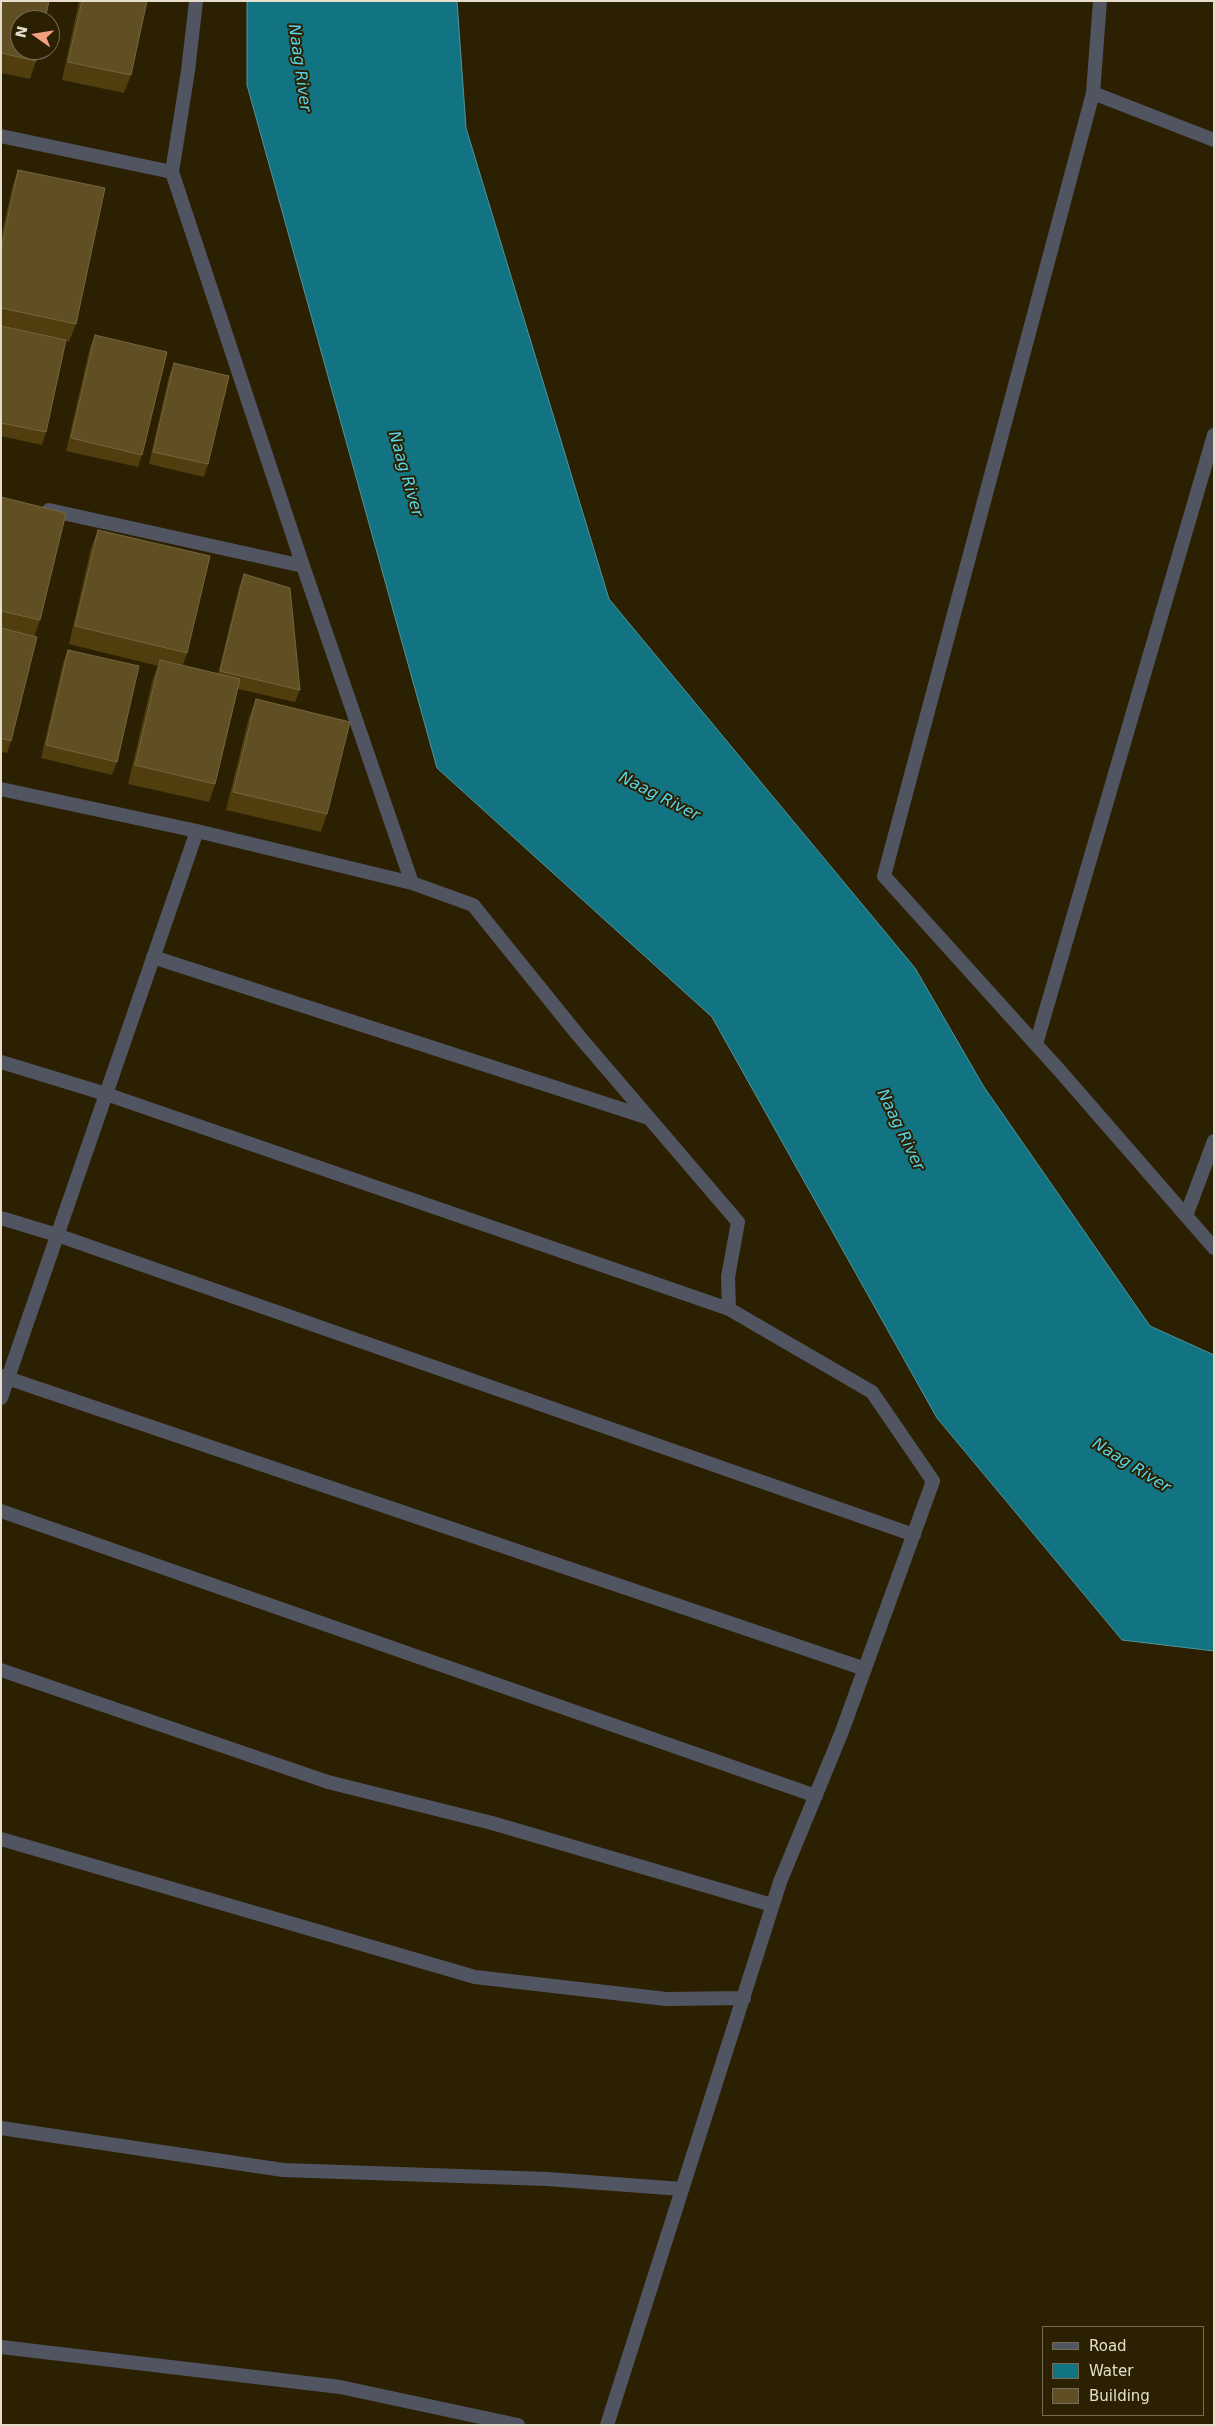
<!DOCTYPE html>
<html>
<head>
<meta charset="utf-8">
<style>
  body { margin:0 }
  #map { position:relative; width:1215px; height:2426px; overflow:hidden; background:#2c2003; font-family:"DejaVu Sans",sans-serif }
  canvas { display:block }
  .frame { position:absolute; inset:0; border:2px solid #e5decd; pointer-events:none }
  .legend { position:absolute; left:1042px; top:2326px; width:162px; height:90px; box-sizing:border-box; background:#2c2003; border:1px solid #766c54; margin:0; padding:6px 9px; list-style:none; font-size:15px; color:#e5decd }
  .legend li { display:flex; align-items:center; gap:10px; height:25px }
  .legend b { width:25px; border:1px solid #766c54 }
  .north { position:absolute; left:10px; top:10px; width:50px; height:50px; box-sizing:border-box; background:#2c2003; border:1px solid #766c54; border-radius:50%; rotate:283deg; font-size:14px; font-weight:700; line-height:20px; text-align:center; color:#e5decd }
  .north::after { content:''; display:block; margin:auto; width:18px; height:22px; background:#f2a080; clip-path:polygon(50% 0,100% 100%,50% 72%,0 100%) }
</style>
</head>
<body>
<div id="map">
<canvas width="1215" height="2426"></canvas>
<div class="frame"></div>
<ul class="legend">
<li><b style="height:6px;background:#515562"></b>Road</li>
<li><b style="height:14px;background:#127482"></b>Water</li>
<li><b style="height:14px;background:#604f23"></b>Building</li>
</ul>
<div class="north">N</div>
</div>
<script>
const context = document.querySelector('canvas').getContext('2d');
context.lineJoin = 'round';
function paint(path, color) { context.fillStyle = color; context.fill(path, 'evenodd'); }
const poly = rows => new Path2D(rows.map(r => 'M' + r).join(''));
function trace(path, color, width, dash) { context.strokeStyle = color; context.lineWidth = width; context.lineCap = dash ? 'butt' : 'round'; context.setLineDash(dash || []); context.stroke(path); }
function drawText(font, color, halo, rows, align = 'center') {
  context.font = font + ' "DejaVu Sans",sans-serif'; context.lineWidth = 4; context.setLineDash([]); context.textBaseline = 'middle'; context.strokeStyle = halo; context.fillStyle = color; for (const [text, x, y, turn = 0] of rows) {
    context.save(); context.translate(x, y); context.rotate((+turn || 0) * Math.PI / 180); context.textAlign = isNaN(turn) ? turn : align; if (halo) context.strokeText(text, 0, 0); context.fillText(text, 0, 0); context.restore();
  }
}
const water = poly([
  [247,1,457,1,466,128,609,599,915,968,984,1087,1150,1326,1214,1355,1214,1651,1122,1640,937,1418,712,1017,437,768,247,85,247,1]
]);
paint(water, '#127482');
trace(water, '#519498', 1);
trace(poly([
  [196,1,188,71,172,172,303,566,412,883],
  [1100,1,1093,93,1214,140],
  [1093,93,884,876,1060,1071,1214,1248],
  [1,136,172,172],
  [49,510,303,566],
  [1,789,197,831,1,1398],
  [197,831,412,883,473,905,578,1035,738,1222,728,1277,729,1309],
  [153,957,649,1118],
  [1036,1044,1214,435],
  [1,1062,106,1094,729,1309,872,1392,933,1481,841,1734,780,1882,607,2425],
  [1186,1216,1214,1141],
  [1,1218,57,1235,914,1535],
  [1,1376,865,1669],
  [1,1511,816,1796],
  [1,1670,328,1782,492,1823,772,1905],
  [1,1839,475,1977,666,1999,744,1998],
  [1,2128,283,2170,547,2179,682,2189],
  [1,2347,340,2387,518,2425]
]), '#515562', 14);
paint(poly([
  [1,1,36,61,30,79,1,73],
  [79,1,147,1,131,75,124,93,62,80],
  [18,170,76,324,69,342,66,341,46,432,42,445,1,436,1,237,12,188],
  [95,335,142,455,138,467,66,451,90,347],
  [174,363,208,464,204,477,149,464,169,376],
  [1,497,40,620,34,637,11,741,7,753,1,752],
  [98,530,187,653,183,665,218,674,239,587,244,574,300,690,295,702,238,689,215,784,209,802,128,784,153,678,158,666,69,644,91,548],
  [68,650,117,762,112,775,41,758,63,663],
  [256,699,327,814,321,832,226,810,249,717]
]), '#503e0e');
const building = poly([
  [1,1,49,1,45,20,20,20,20,50,39,50,36,61,1,53,1,1],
  [82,1,147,1,131,75,68,62,82,1],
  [18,170,105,188,76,324,1,308,1,250,18,170],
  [1,326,66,340,46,432,1,423,1,326],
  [95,335,167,352,142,455,71,438,95,335],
  [174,363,229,376,208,464,153,452,174,363],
  [1,497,66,513,40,620,1,611,1,497],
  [98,530,210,556,187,653,75,626,98,530],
  [244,574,290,588,300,690,220,671,244,574],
  [1,628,37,637,11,741,1,738,1,628],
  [68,650,139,666,117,762,46,745,68,650],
  [160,660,240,679,215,784,135,765,160,660],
  [256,699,350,722,327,814,233,792,256,699]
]);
paint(building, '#604f23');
trace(building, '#75663e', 1);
drawText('italic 16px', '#56d6eb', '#2c2003', [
  ["Naag River",299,68,82],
  ["Naag River",405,474,74],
  ["Naag River",659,797,27],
  ["Naag River",900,1130,64],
  ["Naag River",1131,1466,32]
]);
</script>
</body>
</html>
